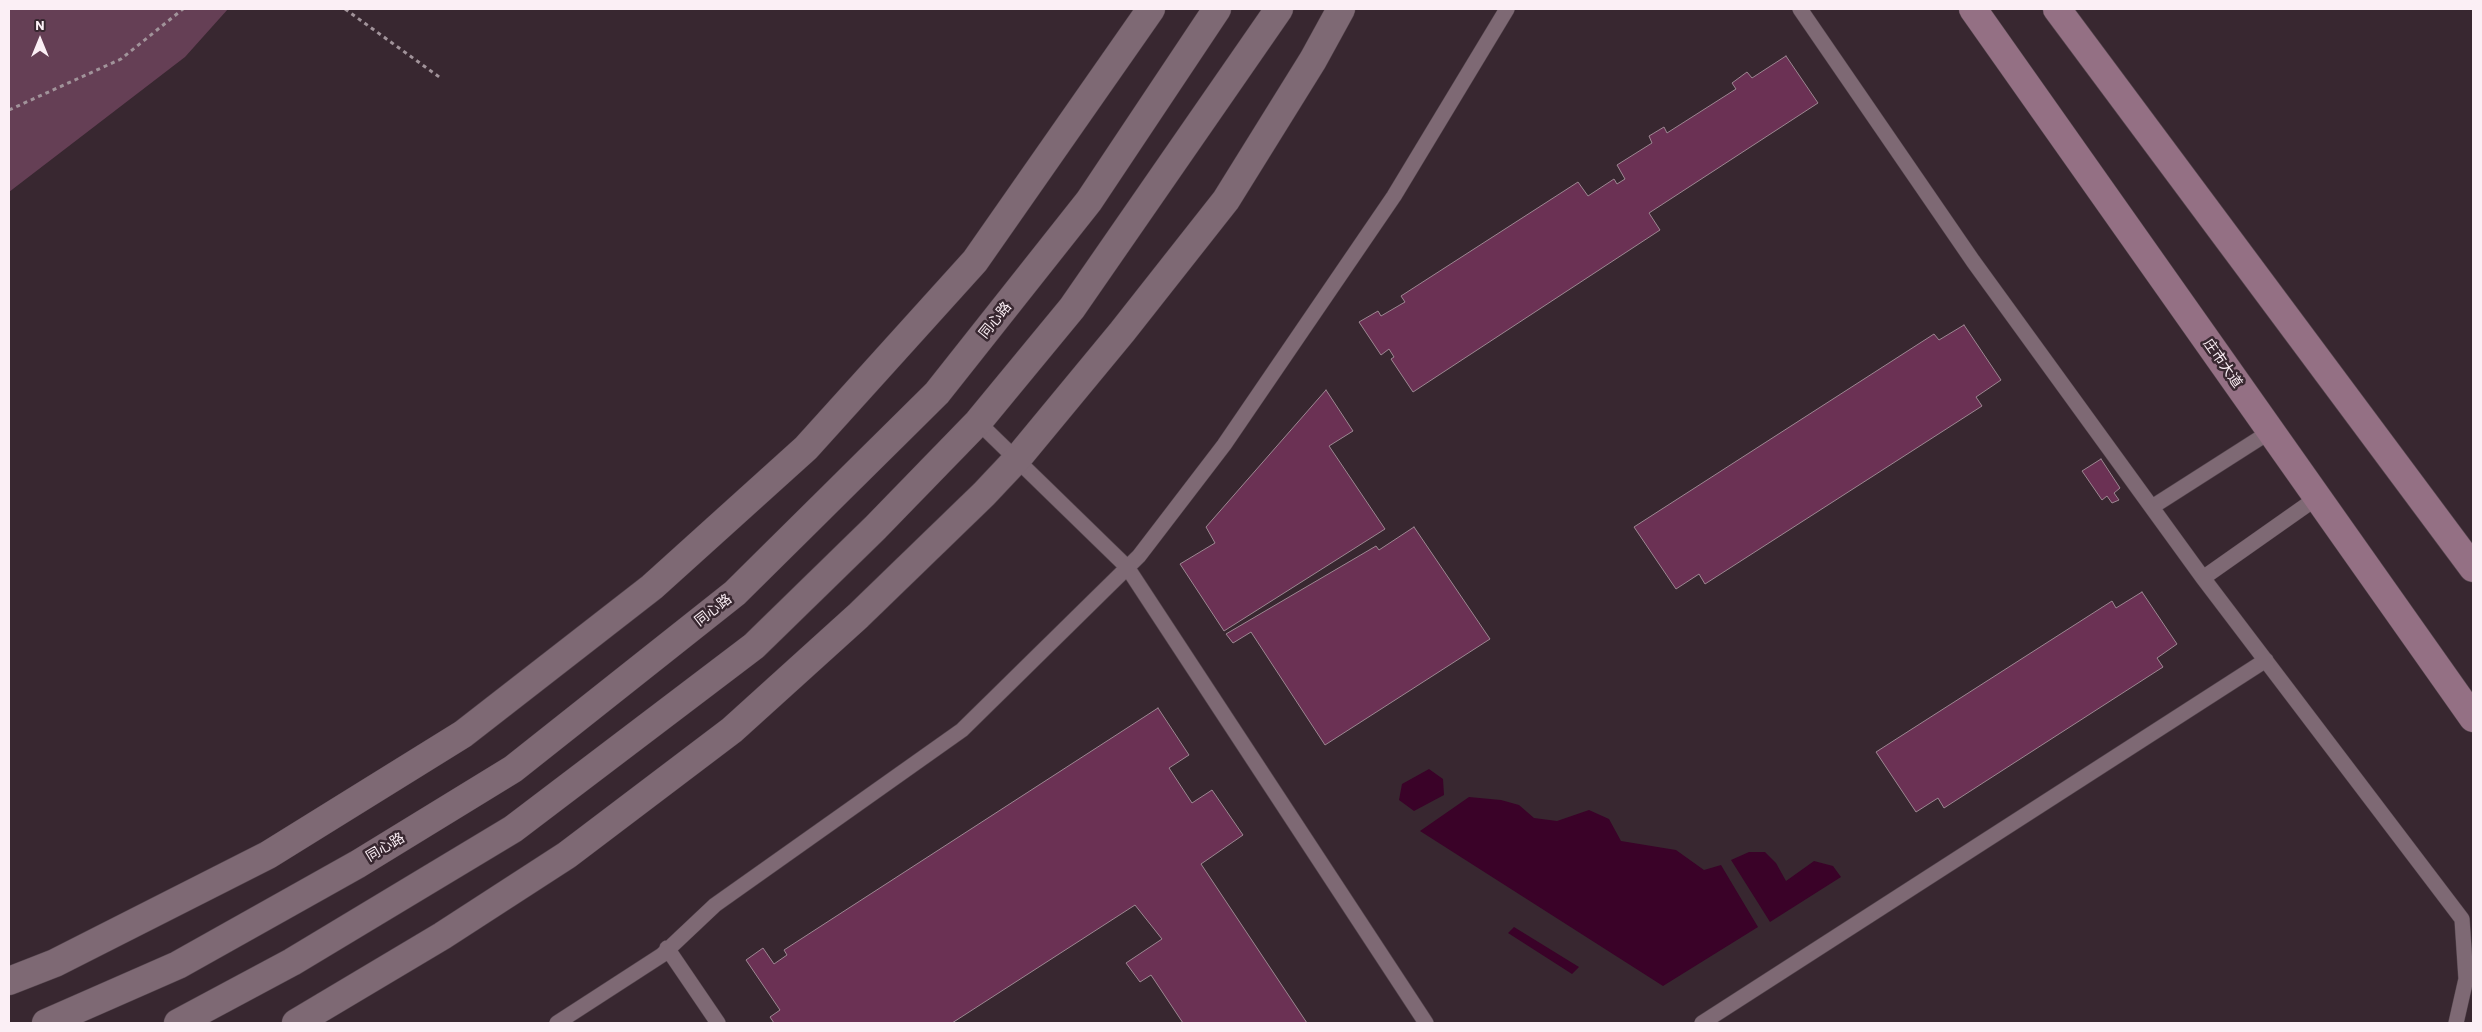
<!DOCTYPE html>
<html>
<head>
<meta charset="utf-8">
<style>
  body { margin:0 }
  #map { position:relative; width:2482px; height:1032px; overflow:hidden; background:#382730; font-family:Barlow,sans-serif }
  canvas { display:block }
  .frame { position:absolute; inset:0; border:10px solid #fbeff5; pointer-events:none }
  .north { position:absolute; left:15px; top:15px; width:50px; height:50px; -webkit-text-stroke:4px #382730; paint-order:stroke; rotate:0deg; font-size:14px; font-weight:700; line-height:20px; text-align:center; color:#fbeff5 }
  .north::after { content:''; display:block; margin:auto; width:18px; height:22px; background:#fbeff5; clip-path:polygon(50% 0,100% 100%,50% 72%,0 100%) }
</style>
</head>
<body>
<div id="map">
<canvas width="2482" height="1032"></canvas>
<div class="frame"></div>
<div class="north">N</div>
</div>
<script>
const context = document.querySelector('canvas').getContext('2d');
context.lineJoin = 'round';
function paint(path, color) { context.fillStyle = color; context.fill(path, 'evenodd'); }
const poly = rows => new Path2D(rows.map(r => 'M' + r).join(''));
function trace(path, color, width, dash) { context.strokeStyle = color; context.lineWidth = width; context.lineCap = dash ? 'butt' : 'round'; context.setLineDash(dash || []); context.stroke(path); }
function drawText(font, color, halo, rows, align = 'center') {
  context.font = font + ' Barlow,"Noto Sans SC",sans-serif'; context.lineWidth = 5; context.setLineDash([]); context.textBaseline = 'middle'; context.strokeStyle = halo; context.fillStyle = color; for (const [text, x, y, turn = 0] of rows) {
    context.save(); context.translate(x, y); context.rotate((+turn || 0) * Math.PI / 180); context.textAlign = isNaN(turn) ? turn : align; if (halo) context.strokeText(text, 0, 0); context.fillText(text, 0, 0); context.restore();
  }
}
paint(poly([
  [9,9,228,9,185,57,9,192]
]), '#653f55');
paint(poly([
  [1429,769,1443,779,1444,795,1414,811,1399,800,1402,784],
  [1469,797,1501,800,1519,805,1534,818,1557,821,1589,810,1609,819,1621,841,1676,850,1704,870,1721,865,1758,927,1663,986,1420,831],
  [1749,852,1765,852,1776,863,1786,881,1814,861,1833,866,1841,877,1770,922,1731,860],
  [1514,927,1579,967,1572,974,1508,933]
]), '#3a0228');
const building = poly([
  [1786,56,1818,103,1649,213,1660,230,1413,392,1391,359,1394,357,1389,349,1381,355,1359,322,1378,311,1381,316,1405,302,1401,296,1578,182,1588,196,1614,179,1617,184,1625,179,1617,165,1652,143,1649,136,1664,127,1667,133,1736,89,1732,83,1747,72,1752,78,1786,56],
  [1964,325,2001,380,1976,397,1982,406,1705,584,1699,574,1676,589,1634,527,1934,334,1939,340,1964,325],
  [1326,390,1353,431,1329,446,1385,529,1224,631,1180,564,1215,543,1206,527,1326,390],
  [2101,459,2120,488,2114,493,2119,500,2112,503,2107,496,2102,500,2082,471,2101,459],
  [1414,527,1490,639,1325,745,1251,632,1233,643,1226,634,1376,546,1379,550,1414,527],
  [2142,592,2177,644,2157,658,2163,667,1944,808,1938,798,1916,812,1876,752,2112,601,2116,608,2142,592],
  [1158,708,1189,755,1169,768,1192,803,1212,790,1243,835,1201,864,1307,1023,1183,1023,1151,975,1140,982,1126,963,1162,939,1135,905,952,1023,774,1023,770,1017,780,1010,746,960,763,948,774,964,787,955,784,950,1158,708]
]);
paint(building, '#6b3154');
trace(building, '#9d8792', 1);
const service = poly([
  [1800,9,1973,261,2203,578,2462,919,2466,979,2456,1023],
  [978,422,1127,567,1426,1023],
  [2152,507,2271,431],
  [2203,578,2318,497],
  [667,948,718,1023],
  [557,1023,662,955,715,905,962,730,1139,556,1224,445,1394,196,1507,9],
  [1702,1023,2266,660]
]);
const tertiary = poly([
  [9,981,55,963,268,855,463,734,652,587,806,448,975,261,1151,9],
  [46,1023,178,965,358,864,513,769,735,593,937,393,1089,201,1217,9],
  [178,1023,292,962,513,829,754,646,875,528,978,422,1072,308,1279,9],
  [296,1023,442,936,567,855,732,730,858,616,984,494,1017,459,1122,332,1226,200,1313,60,1341,9]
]);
const secondary = poly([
  [1973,9,2473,718],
  [2057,9,2473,568]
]);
trace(service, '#54454d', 16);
trace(tertiary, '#54454d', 29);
trace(secondary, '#54454d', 29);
trace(poly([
  [345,9,442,79],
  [9,110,121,59,183,9]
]), '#a1939a', 3, [4, 4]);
trace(service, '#7e6974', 15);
trace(tertiary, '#7e6974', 28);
trace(secondary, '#947084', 28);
drawText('14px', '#fbeff5', '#382730', [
  ["同心路",995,320,-51],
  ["庄市大道",2223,363,55],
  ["同心路",713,610,-38],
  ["同心路",385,847,-31]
]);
</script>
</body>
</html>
